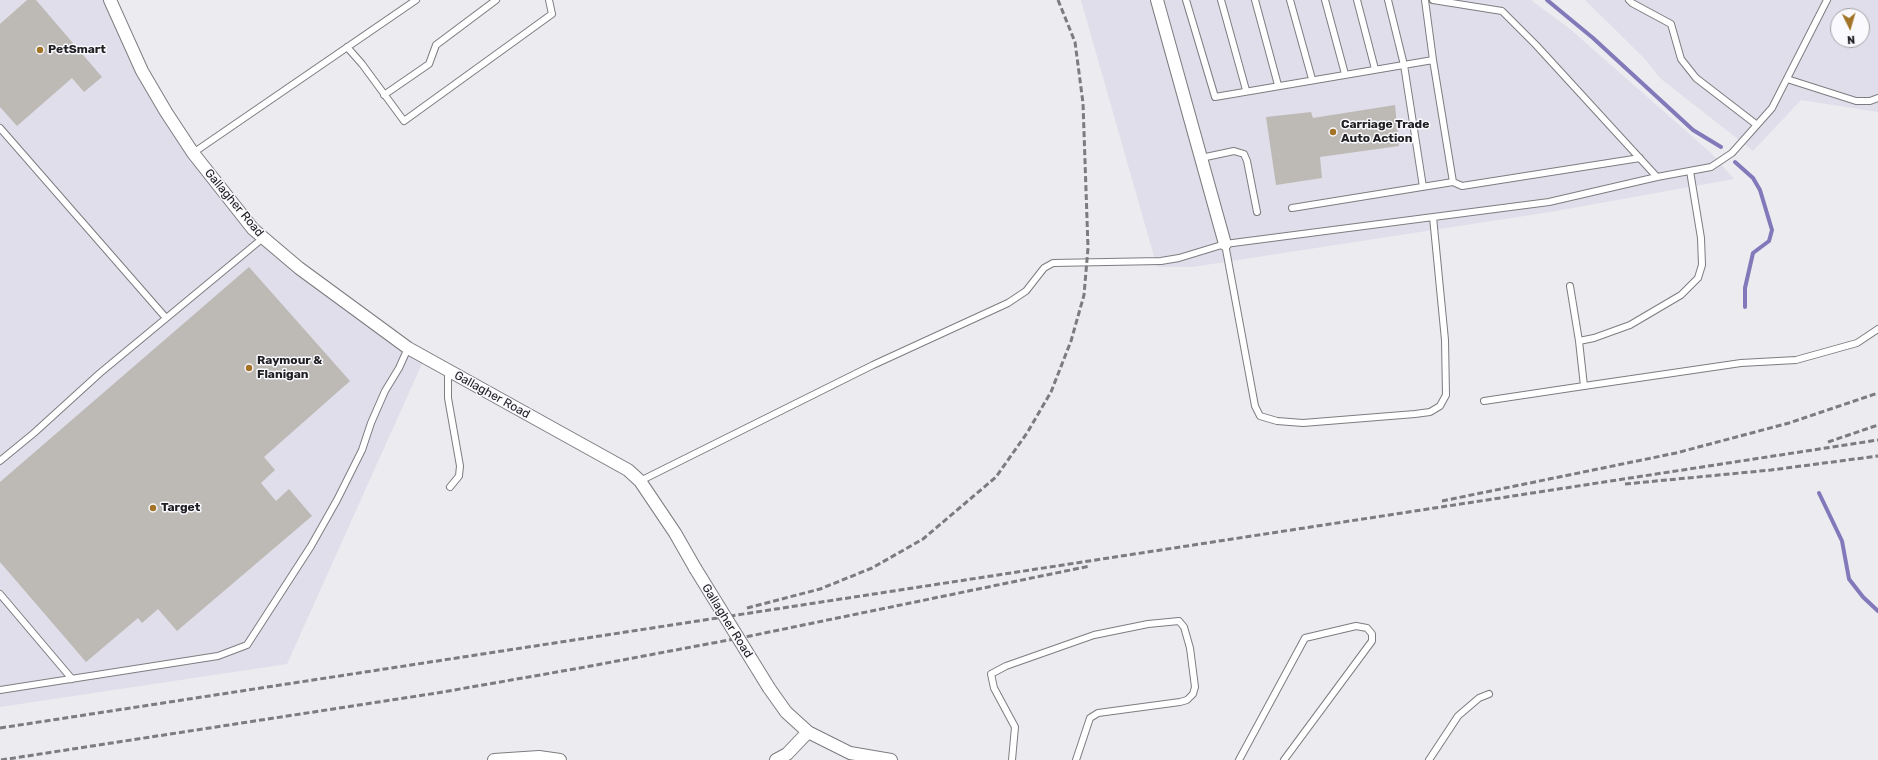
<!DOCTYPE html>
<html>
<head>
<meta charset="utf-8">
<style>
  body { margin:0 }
  #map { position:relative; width:1878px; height:760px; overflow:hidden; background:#ebebf0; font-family:Rubik,sans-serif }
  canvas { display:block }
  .north { position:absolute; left:1830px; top:8px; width:40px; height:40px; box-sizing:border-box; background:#f9f9fe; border:1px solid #a2a2a6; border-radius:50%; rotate:175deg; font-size:11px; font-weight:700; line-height:16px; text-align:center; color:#202022 }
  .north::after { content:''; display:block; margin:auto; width:14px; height:18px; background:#a37427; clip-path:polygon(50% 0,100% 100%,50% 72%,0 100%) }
</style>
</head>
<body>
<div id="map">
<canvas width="1878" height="760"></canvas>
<div class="north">N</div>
</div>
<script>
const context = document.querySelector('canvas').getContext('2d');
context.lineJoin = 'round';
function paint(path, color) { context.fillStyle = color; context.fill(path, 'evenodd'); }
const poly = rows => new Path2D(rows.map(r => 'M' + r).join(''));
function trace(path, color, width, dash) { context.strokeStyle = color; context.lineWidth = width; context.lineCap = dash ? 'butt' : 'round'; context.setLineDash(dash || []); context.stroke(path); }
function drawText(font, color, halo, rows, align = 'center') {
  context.font = font + ' Rubik,sans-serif'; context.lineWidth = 3; context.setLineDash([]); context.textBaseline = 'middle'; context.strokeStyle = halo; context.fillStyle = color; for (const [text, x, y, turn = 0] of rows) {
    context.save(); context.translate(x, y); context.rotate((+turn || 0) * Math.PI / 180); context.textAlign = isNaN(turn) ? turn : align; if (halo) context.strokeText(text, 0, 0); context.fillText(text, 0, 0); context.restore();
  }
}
paint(poly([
  [0,0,112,0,166,112,253,229,425,357,287,664,0,707],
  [1081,0,1531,0,1570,29,1710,152,1734,179,1550,212,1192,267,1157,267],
  [1585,0,1878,0,1878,112,1801,100,1753,151,1660,78,1645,59],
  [1838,16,1862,16,1862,40,1838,40]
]), '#dfdeea');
trace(poly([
  [1547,0,1593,38,1693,130,1721,147],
  [1735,162,1753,178,1760,190,1772,230,1769,241,1753,253,1745,288,1745,307],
  [1819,493,1842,541,1849,579,1863,597,1878,611]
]), '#8179b9', 4);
paint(poly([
  [27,0,36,0,102,77,84,92,72,78,17,126,0,107,0,24],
  [1395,105,1399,146,1320,157,1322,178,1276,185,1266,117,1311,112,1313,118],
  [249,267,350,381,264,457,275,470,261,483,276,501,289,489,312,516,177,631,158,609,142,623,138,618,86,662,0,562,0,482]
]), '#bdbab6');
const lane = poly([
  [1186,0,1215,97,1433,60,1425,0],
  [1221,0,1246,90],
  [1255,0,1278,85],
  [1290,0,1312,79],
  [1325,0,1345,74],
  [1357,0,1375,69],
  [1388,0,1404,65,1423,187],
  [1433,0,1502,11,1536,45,1657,177],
  [1629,0,1632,3,1671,24,1681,59,1696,78,1757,125],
  [347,47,362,64,404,121,552,14,549,0],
  [1433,60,1453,182,1462,186,1640,158],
  [1787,79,1856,101,1870,101,1878,98],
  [384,95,429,64,436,45,496,0],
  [0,128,166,318],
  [193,153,416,0],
  [1201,158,1234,151,1244,154,1247,161,1257,212],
  [1292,208,1453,182],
  [1225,244,1255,406,1260,416,1277,421,1303,423,1415,414,1430,412,1440,406,1446,395,1445,340,1433,217],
  [1570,286,1579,341],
  [448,370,448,398,460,466,459,476,450,487],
  [1584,386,1741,363,1796,360,1857,343,1878,329],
  [1484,401,1584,386,1579,341,1594,338,1630,325,1681,295,1698,278,1702,265,1701,238,1690,171],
  [0,461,34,433,100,373,263,238],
  [640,481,873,365,1008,303,1026,291,1044,268,1053,263,1161,261,1179,258,1225,244,1549,202,1657,177,1711,167,1732,153,1772,108,1827,0],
  [0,594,72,679],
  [0,690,218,656,247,645,311,546,337,500,362,450,371,423,385,391,399,368,408,348],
  [1012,760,1015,727,994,688,991,674,1006,666,1094,635,1148,624,1179,621,1184,627,1190,648,1195,687,1193,694,1187,700,1180,702,1098,713,1090,718,1076,760],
  [1239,760,1305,638,1356,626,1367,628,1372,634,1372,641,1284,760],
  [1429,760,1458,716,1479,698,1489,694]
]);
const street = poly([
  [110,0,142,71,166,112,193,153,253,229,299,268,408,348,628,470,640,481,675,533,695,568],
  [1157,0,1225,244],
  [769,688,786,712,808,732,850,753,891,760],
  [494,760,539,757,560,760],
  [776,760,787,754,808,732]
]);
trace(lane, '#7d7d81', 8);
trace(street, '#7d7d81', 14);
trace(lane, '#fff', 6);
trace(street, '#fff', 12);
trace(poly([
  [1828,442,1878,425],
  [1625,484,1771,470,1878,456],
  [1442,501,1676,453,1789,423,1878,393],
  [747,608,820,589,872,568,923,539,996,477,1027,433,1051,392,1071,341,1084,295,1088,248,1083,103,1075,42,1058,0],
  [0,728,1878,440],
  [1,760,437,693,580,668,750,636,1090,566]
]), '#7c7c7f', 3, [6, 3]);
const streetBridge = poly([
  [695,568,769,688]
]);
trace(streetBridge, '#7d7d81', 14, []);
trace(streetBridge, '#fff', 12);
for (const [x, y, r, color] of [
  [40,50,4,"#a37427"],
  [1333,132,4,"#a37427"],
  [249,368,4,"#a37427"],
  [153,508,4,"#a37427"]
]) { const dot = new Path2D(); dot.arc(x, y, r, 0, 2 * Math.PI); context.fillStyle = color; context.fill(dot); trace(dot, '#f9f9fe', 1.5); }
drawText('bold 12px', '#202022', '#f9f9fe', [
  ["PetSmart",48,50],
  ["Carriage Trade",1341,125],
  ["Auto Action",1341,139],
  ["Raymour &",257,361],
  ["Flanigan",257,375],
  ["Target",161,508]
], 'left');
drawText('12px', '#202022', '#f9f9fe', [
  ["Gallagher Road",234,203,50],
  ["Gallagher Road",492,395,29],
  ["Gallagher Road",727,621,58]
]);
</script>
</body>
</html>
